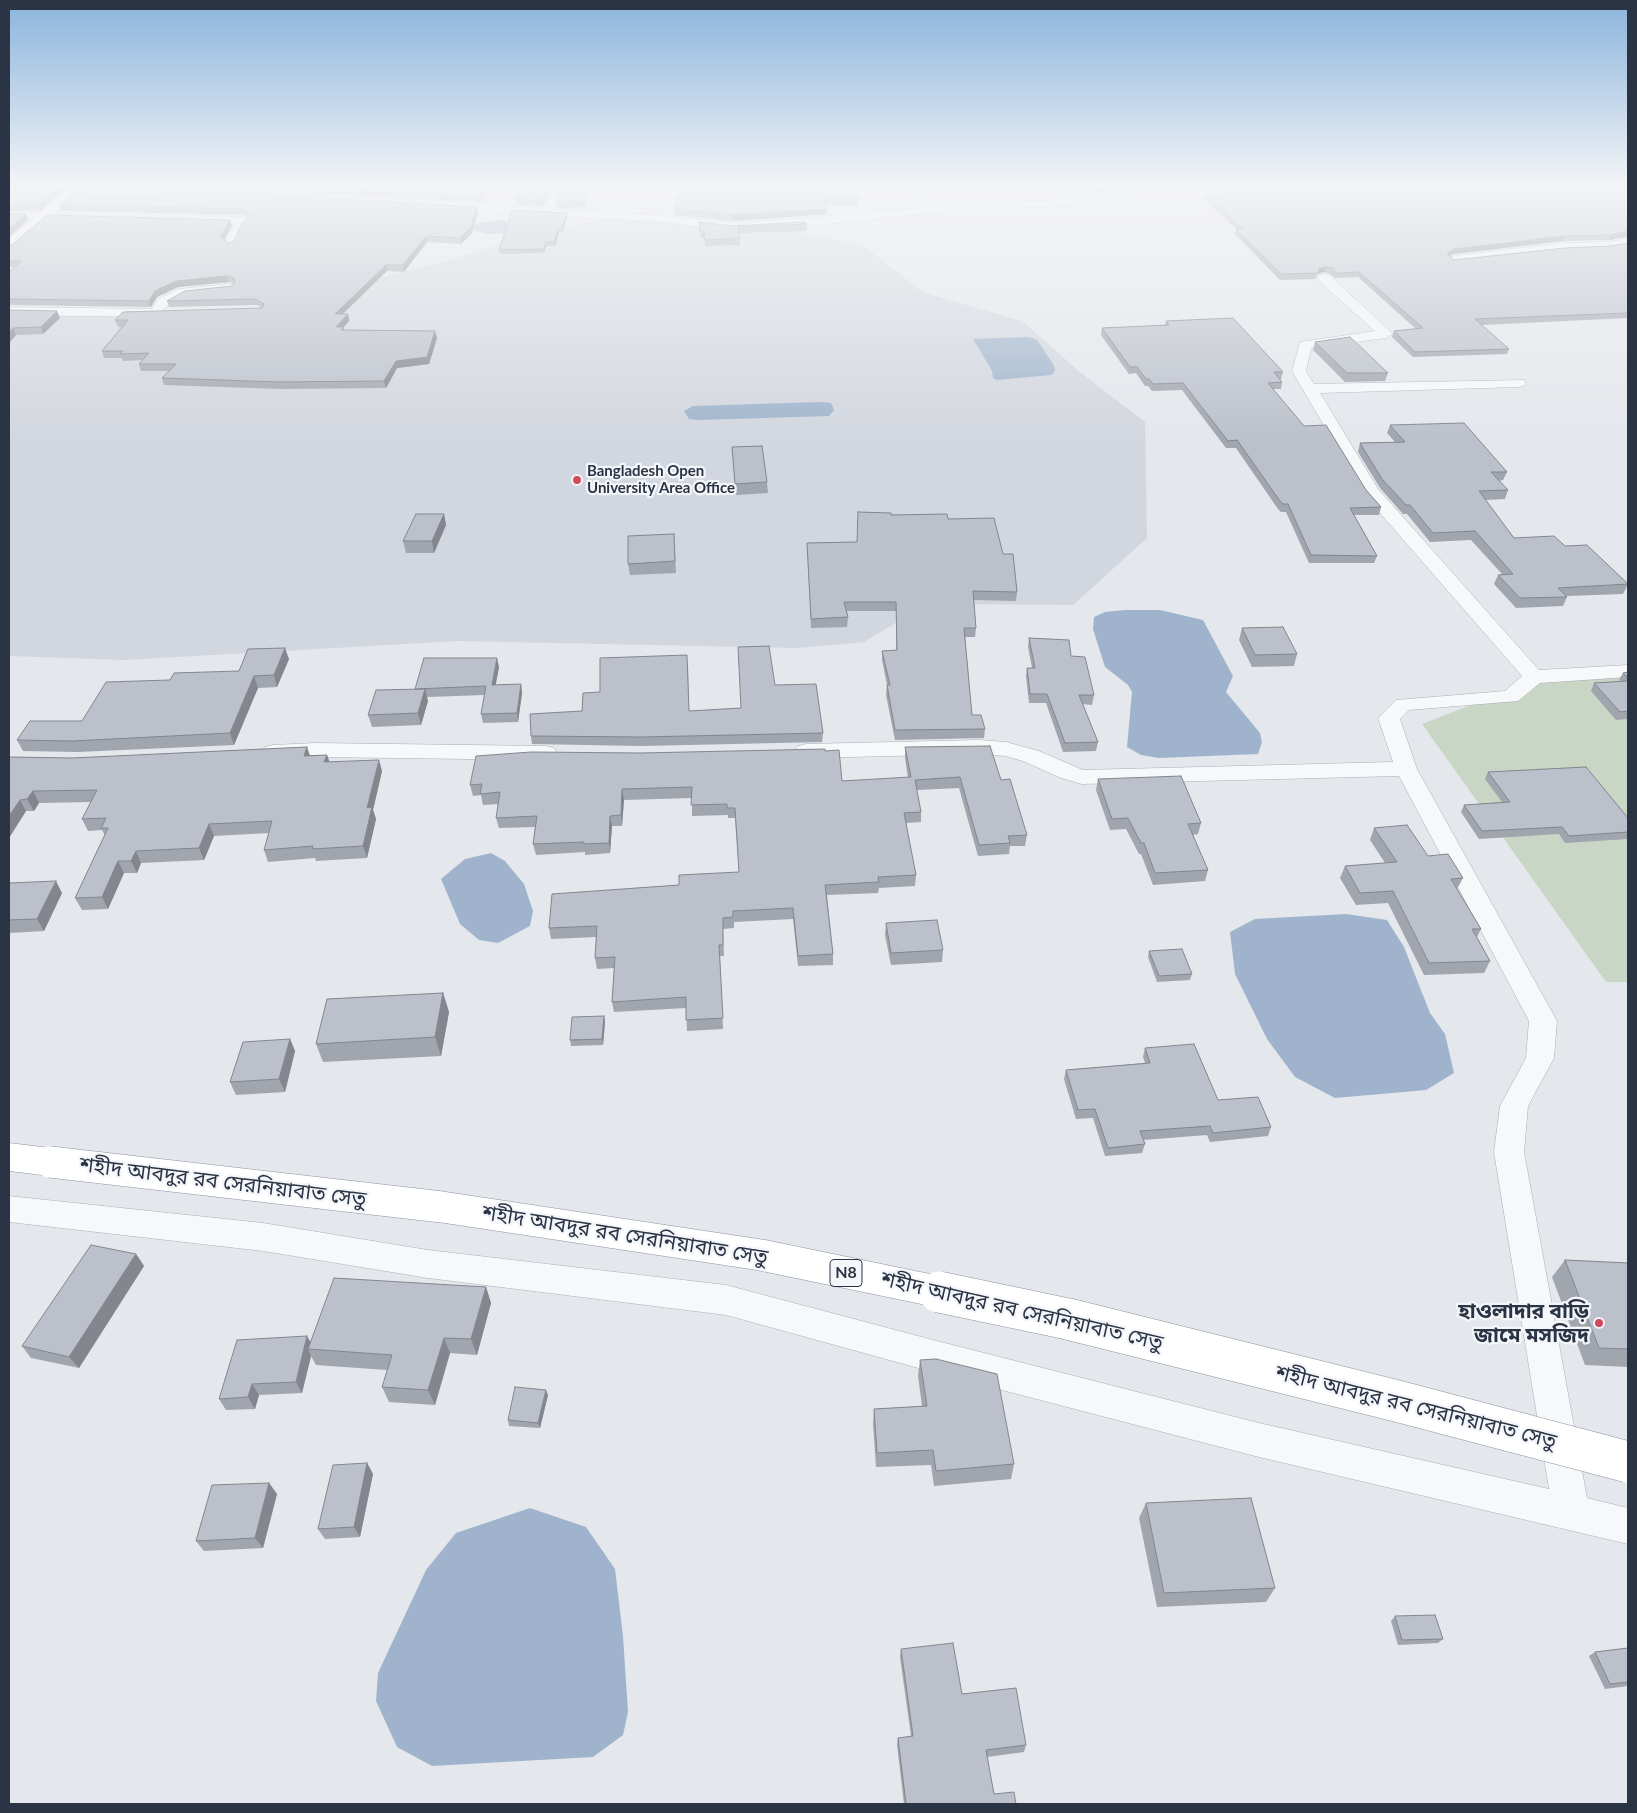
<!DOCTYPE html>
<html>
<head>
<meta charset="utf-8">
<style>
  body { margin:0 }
  #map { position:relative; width:1637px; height:1813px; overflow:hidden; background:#e4e7ec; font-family:Lato,sans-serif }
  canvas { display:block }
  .frame { position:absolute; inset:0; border:10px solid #2b3445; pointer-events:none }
</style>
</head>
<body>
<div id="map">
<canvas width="1637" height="1813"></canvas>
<div class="frame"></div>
</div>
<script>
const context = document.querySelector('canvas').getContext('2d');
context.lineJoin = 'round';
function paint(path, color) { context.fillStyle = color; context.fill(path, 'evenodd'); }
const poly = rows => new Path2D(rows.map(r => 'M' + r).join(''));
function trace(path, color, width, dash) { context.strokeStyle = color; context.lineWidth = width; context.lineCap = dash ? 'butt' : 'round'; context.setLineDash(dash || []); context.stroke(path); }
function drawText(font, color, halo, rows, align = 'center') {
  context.font = font + ' Lato,"Noto Sans Bengali",sans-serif'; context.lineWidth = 4.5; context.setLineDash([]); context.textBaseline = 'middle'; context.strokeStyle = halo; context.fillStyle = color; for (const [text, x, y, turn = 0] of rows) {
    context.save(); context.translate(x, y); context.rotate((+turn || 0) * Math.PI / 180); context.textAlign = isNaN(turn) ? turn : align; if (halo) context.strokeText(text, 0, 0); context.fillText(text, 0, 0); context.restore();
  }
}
paint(poly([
  [640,212,783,228,864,246,922,292,1022,321,1081,373,1145,422,1147,538,1073,605,947,604,899,621,864,642,798,648,458,641,124,660,9,656,9,313,259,309,449,260,556,228]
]), '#d2d6de');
paint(poly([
  [159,187,348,189,351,197,336,204,155,196,154,190],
  [1628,673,1628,982,1606,982,1422,724,1540,678]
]), '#c9d6c5');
paint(poly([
  [498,220,515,223,507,233,497,234,486,234,472,230,473,226,478,223],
  [1029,337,1037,340,1053,364,1055,370,1052,375,997,380,993,378,992,371,973,339],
  [820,402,831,403,834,410,829,416,699,420,689,419,684,411,693,406],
  [1125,610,1160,610,1203,620,1233,676,1226,692,1260,733,1262,742,1258,754,1159,758,1141,755,1127,747,1132,692,1128,685,1105,667,1093,629,1094,617,1105,612],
  [491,853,505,861,524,884,533,911,530,926,498,943,479,940,460,924,441,879,465,859],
  [1346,914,1387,920,1404,947,1430,1013,1445,1034,1454,1073,1426,1090,1335,1098,1295,1077,1267,1039,1235,974,1230,932,1255,919],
  [530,1508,586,1527,615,1569,623,1636,628,1712,623,1735,593,1757,432,1766,397,1747,376,1701,378,1673,426,1570,456,1533]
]), '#9fb4cc');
const minor = poly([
  [300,187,322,187,316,190,269,199,263,196,265,194,300,187],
  [555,187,566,187,554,210,656,215,732,223,809,218,928,207,920,200,904,194,878,189,877,187,911,189,928,196,941,205,1047,201,1172,187,1205,187,1199,190,1047,207,968,209,809,226,732,231,656,221,547,216,470,209,405,207,399,204,405,201,470,203,543,209,555,187],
  [9,212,69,214,75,217,69,220,9,218,9,212],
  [196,216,244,217,250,221,241,231,234,246,230,247,224,243,235,224,192,221,190,219,196,216],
  [1628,238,1628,246,1609,250,1563,251,1453,264,1447,260,1453,256,1563,243,1609,242,1628,238],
  [1324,274,1329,275,1393,334,1386,338,1311,348,1306,371,1314,384,1524,380,1526,383,1524,386,1519,387,1320,393,1378,489,1539,670,1628,665,1628,677,1540,683,1518,701,1409,710,1400,719,1417,769,1557,1021,1554,1058,1528,1106,1524,1152,1587,1498,1628,1508,1628,1544,1259,1457,933,1372,726,1315,428,1278,263,1251,9,1222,9,1196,263,1223,428,1250,726,1285,933,1340,1259,1423,1549,1489,1494,1152,1500,1106,1526,1058,1529,1021,1399,776,1082,784,1061,778,1023,761,1005,756,980,754,806,758,798,756,795,751,798,746,806,744,980,740,1006,742,1039,751,1083,770,1393,762,1378,718,1396,700,1505,691,1522,676,1365,496,1292,371,1300,342,1375,331,1319,281,1318,278,1319,275,1324,274],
  [229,284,234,285,235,288,234,291,187,296,168,305,161,311,163,313,161,316,156,317,9,315,9,307,152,309,158,299,179,289,229,284],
  [315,743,546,746,554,748,557,753,554,758,546,760,315,757,273,759,265,757,262,752,265,747,273,745,315,743]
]);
const trunk = poly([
  [69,187,81,187,65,205,14,249,9,250,9,239,57,199,69,187],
  [9,1143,50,1148,62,1152,66,1162,62,1172,50,1176,9,1171,9,1143]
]);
trace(minor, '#a9aeb7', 1);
trace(trunk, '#8b94a3', 1);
paint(minor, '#f7f8fa');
paint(trunk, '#fff');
const trunkBridgeFar1 = poly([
  [50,1162,442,1207,761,1255,945,1293]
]);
const trunkBridge = poly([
  [939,1292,1068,1319,1397,1401,1628,1462]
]);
trace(trunkBridgeFar1, '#8b94a3', 32, []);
trace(trunkBridge, '#8b94a3', 42, []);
trace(trunkBridgeFar1, '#fff', 31);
trace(trunkBridge, '#fff', 41);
paint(poly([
  [9,187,67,187,40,211,9,211,9,193,11,193,15,190,9,189],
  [81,187,486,187,481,202,269,191,93,191,82,189],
  [495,187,516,187,513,191],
  [553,187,542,207,516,205,516,199],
  [565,187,588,187,586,207,570,207,569,209,557,208,556,202],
  [683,187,858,199,858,205,826,206,827,214,732,221,675,215,674,209],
  [1085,187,1136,187,1136,189,1092,192],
  [1279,187,1628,187,1628,237,1609,240,1563,241,1453,254,1450,256,1454,260,1611,246,1628,243,1628,318,1482,325,1509,349,1507,354,1413,357,1392,337,1394,331,1416,329,1358,277,1335,278,1330,274,1324,272,1317,274,1316,279,1280,280,1235,234,1236,229,1204,200,1205,195,1287,191],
  [91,195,477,207,478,213,472,233,461,244,427,242,404,272,387,271,343,314,348,314,349,321,344,327,344,330,437,338,429,364,397,368,386,388,280,389,164,385,162,378,169,371,141,371,139,364,142,360,123,361,122,358,104,358,102,351,122,327,118,327,115,320,262,308,257,305,169,307,167,301,232,286,234,284,229,282,178,287,157,297,151,307,9,305,9,272,14,267,9,267,9,245,230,220,232,226,224,240,229,243,234,241,248,218,244,215,61,211,59,205],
  [567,218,562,233,559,233,555,246,546,246,544,253,500,254,499,250],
  [699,222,732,226,807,224,807,231,739,233,740,245,705,246,705,238,701,238],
  [9,310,60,318,43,334,16,335,9,343],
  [1166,321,1283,372,1281,379,1280,379,1282,382,1281,389,1273,389,1304,426,1366,490,1381,507,1379,515,1354,515,1377,556,1374,563,1309,563,1286,512,1281,512,1278,509,1236,448,1226,448,1182,390,1152,391,1148,386,1145,386,1136,373,1129,374,1101,335,1102,328,1165,325],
  [1315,342,1388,373,1385,381,1345,382,1313,350],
  [1390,425,1507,472,1503,480,1499,481,1508,490,1505,499,1485,500,1514,538,1565,546,1628,584,1623,594,1567,596,1567,597,1563,606,1516,608,1494,584,1498,575,1502,574,1471,540,1430,542,1407,514,1403,514,1380,488,1358,452,1360,443,1395,442,1387,433],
  [732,447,767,482,768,493,736,495],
  [444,514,446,525,434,553,406,553,403,541],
  [891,515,948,519,1003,554,1017,592,1016,601,974,600,976,628,975,637,965,637,972,715,985,729,984,738,895,740,886,695,887,685,882,660,882,651,896,650,896,611,846,611,848,617,847,627,811,628,807,543,857,542],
  [674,534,676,573,630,575,628,564],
  [1242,628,1297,654,1294,666,1252,667,1239,640],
  [1029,638,1071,656,1094,695,1092,705,1082,704,1098,742,1096,751,1063,752,1046,703,1029,703,1026,676,1027,668,1032,668,1028,647],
  [289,659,277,687,258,688,234,745,78,752,23,751,17,740,82,721,170,680,239,671],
  [688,664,689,711,741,708,775,685,823,733,822,742,642,746,532,744,531,736,582,711,600,692],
  [499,667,495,685,521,684,522,693,518,722,483,723,481,714,485,695,427,697,428,701,421,725,372,727,368,715,415,689],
  [1628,672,1628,719,1616,720,1591,691,1594,683,1620,681,1619,680,1623,673],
  [307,747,309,755,327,755,329,762,382,771,373,810,376,819,367,858,316,861,315,858,268,862,264,850,269,833,214,836,204,860,141,863,137,873,124,873,108,909,82,910,75,898,105,835,102,830,88,831,82,819,91,802,39,803,34,811,26,811,9,838,9,757,72,758],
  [905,747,1001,780,1027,835,1025,846,1010,846,1009,854,978,856,959,788,917,790,921,812,921,822,906,823,916,875,915,886,879,888,878,893,827,895,833,954,833,965,798,966,793,919,734,922,734,928,723,929,724,956,720,956,723,1029,687,1031,686,1008,614,1012,612,1002,614,968,597,969,595,958,596,937,551,939,549,928,679,885,739,872,735,818,728,818,728,815,692,816,692,798,624,800,622,826,612,826,610,853,585,855,585,852,536,855,533,844,535,827,499,828,496,818,498,804,483,805,481,795,473,796,470,785,641,753,825,751,842,781,908,778,905,758],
  [1488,772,1628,818,1628,839,1565,843,1559,834,1479,839,1461,812,1464,805,1502,802,1485,779],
  [1098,779,1201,823,1198,834,1193,835,1208,870,1205,881,1153,885,1141,854,1139,854,1126,829,1110,830,1096,790],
  [1374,828,1428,856,1463,878,1457,889,1481,929,1477,937,1490,961,1484,973,1424,975,1388,903,1356,905,1340,878,1345,866,1385,863,1370,840],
  [9,883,62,893,44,931,9,933],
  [886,923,943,950,942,962,891,965,885,935],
  [1149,951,1192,974,1190,980,1157,982,1148,957],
  [443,993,449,1012,441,1056,323,1062,316,1044],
  [604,1016,605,1022,603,1045,571,1046,570,1040],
  [290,1039,295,1051,285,1092,236,1095,230,1082],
  [1145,1048,1218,1100,1271,1127,1268,1136,1210,1142,1207,1135,1143,1140,1145,1144,1142,1153,1105,1156,1093,1118,1076,1119,1064,1079,1066,1070,1145,1063,1143,1057],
  [136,1254,144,1266,79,1368,31,1358,22,1346],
  [1565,1260,1628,1263,1628,1367,1585,1365,1552,1277],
  [486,1287,491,1303,477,1355,450,1353,435,1405,389,1402,382,1387,387,1370,316,1365,311,1356,302,1393,259,1395,255,1409,226,1410,219,1399,310,1342],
  [920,1360,1014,1464,1011,1479,934,1486,931,1465,876,1467,873,1424,874,1409,922,1406,918,1376],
  [548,1395,540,1428,509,1426,508,1420],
  [367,1463,373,1474,360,1537,325,1539,318,1529],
  [269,1483,277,1494,263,1548,204,1551,196,1541],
  [1146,1503,1275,1588,1266,1602,1157,1607,1139,1518],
  [1395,1616,1443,1639,1438,1643,1398,1645,1391,1621],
  [1628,1648,1628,1686,1605,1689,1589,1656,1595,1652],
  [901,1649,962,1694,1026,1745,1024,1752,987,1757,994,1794,1016,1804,904,1804,897,1745,898,1738,911,1736,900,1657]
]), '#a1a5ae');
paint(poly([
  [59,187,67,187,40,211,38,205],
  [483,187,486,187,481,202,481,196],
  [512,187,516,187,513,191],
  [549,187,553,187,542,207,541,201],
  [587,187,588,187,586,207,586,201],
  [1111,187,1136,187,1136,189,1092,192,1092,188],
  [477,207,478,213,472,233,461,244,460,238],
  [827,209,827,214,732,221,732,215],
  [567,213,567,218,562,233,561,229],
  [26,214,28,220,9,237,9,229],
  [230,220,232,226,222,243,220,237],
  [558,229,559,233,555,246,554,242],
  [1628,231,1628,236,1609,240,1611,235],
  [426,236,427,242,404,272,403,265],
  [1565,236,1563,241,1453,254,1445,259,1447,254,1454,249],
  [546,242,546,246,544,253,544,249],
  [386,265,387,271,336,320,335,314],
  [1325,267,1324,272,1317,274,1319,269],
  [227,276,229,282,178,287,157,297,151,307,149,301,155,291,176,281],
  [57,311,60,318,43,334,41,327],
  [348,314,349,321,338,333,336,327],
  [13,328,16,335,9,343,9,333],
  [435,331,437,338,429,364,397,368,386,388,384,381,396,361],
  [444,514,446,525,434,553,432,541],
  [285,648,289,659,277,687,274,675],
  [497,658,499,667,494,694,492,685],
  [254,676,258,688,234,745,230,733],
  [521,684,522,693,518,722,517,713],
  [425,689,428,701,421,725,418,713],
  [307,747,311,759,304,756],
  [327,755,331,766,324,762],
  [379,760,382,771,373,810,376,819,367,858,363,846,367,808],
  [622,789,624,800,622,826,621,815],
  [33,791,39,803,34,811,27,799],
  [20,800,26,811,9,838,9,816],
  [610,816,612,826,610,853,609,843],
  [209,824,214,836,204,860,199,848],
  [136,851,141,863,137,873,131,861],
  [118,861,124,873,108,909,102,897],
  [56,881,62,893,44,931,37,919],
  [443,993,449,1012,441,1056,435,1037],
  [604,1016,605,1022,603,1045,602,1039],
  [290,1039,295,1051,285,1092,279,1079],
  [136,1254,144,1266,79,1368,69,1357],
  [486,1287,491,1303,477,1355,471,1339],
  [307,1336,314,1348,308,1349,311,1356,302,1393,296,1382],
  [444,1338,450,1353,435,1405,428,1390],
  [252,1384,259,1395,255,1409,248,1397],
  [546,1390,548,1395,540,1428,538,1423],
  [367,1463,373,1474,360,1537,354,1527],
  [269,1483,277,1494,263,1548,255,1538]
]), '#83868d');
const building = poly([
  [15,187,59,187,38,205,9,205,9,193,11,193,16,189,15,187],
  [294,187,483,187,481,196,294,187],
  [520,187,549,187,541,201,516,199,520,187],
  [565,187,587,187,586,201,569,201,569,203,556,202,565,187],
  [683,187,853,187,858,199,824,200,827,209,732,215,674,209,683,187],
  [1091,187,1111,187,1092,188,1091,187],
  [1288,187,1628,187,1628,231,1611,235,1565,236,1454,249,1447,254,1454,260,1565,248,1611,246,1628,243,1628,313,1475,319,1509,349,1415,352,1394,331,1423,328,1359,272,1336,273,1332,268,1325,267,1319,269,1318,273,1281,274,1236,229,1243,229,1205,195,1296,191,1288,187],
  [73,191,91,195,267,195,477,207,471,227,460,238,426,236,403,265,386,265,335,314,348,314,336,327,344,327,341,330,435,331,427,357,396,361,384,381,278,382,162,378,176,364,139,364,149,353,120,354,123,351,102,351,128,320,115,320,123,312,262,308,264,304,255,299,167,301,185,291,232,286,235,282,234,278,227,276,176,281,155,291,149,301,9,299,9,272,21,261,9,261,9,245,13,244,47,215,230,220,220,237,229,243,234,241,241,226,250,215,242,209,59,205,73,191],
  [512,210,567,213,561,229,558,229,554,242,546,242,544,249,499,250,512,210],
  [9,214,26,214,9,229,9,214],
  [699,222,732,226,805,222,807,224,738,227,740,238,705,240,704,231,700,231,699,222],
  [9,310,57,311,41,327,13,328,9,333,9,310],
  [1233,318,1283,372,1274,372,1282,382,1268,383,1304,426,1326,425,1366,490,1381,507,1350,508,1377,556,1311,555,1288,504,1283,504,1280,501,1237,440,1228,441,1183,383,1153,384,1149,379,1146,379,1137,367,1130,367,1102,328,1169,325,1166,321,1233,318],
  [1350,337,1388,373,1347,373,1315,342,1350,337],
  [1464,423,1507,472,1491,472,1508,490,1479,491,1514,538,1554,536,1565,546,1587,545,1628,584,1558,588,1567,597,1520,598,1498,575,1513,574,1475,531,1433,533,1410,505,1406,505,1382,479,1360,443,1405,442,1390,425,1464,423],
  [762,446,767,482,735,484,732,447,762,446],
  [858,512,891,513,891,515,947,514,948,519,994,518,1003,554,1013,554,1017,592,973,591,976,628,964,628,972,715,981,715,985,729,895,730,887,685,890,685,882,651,897,650,896,602,844,602,848,617,811,619,807,543,857,542,858,512],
  [416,514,444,514,432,541,403,541,416,514],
  [674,534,675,561,628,564,628,536,674,534],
  [1283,627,1297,654,1255,655,1242,628,1283,627],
  [1029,638,1069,640,1071,656,1085,657,1094,695,1079,695,1098,742,1065,743,1047,694,1030,694,1027,668,1035,668,1029,638],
  [769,646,775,685,816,684,823,733,641,737,531,736,530,714,582,711,583,693,600,692,600,658,687,655,689,711,741,708,738,647,769,646],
  [285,648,274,675,254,676,230,733,72,741,17,740,30,721,82,721,106,682,170,680,174,673,239,671,248,649,285,648],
  [424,658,497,658,492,685,521,684,517,713,481,714,486,686,415,689,424,658],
  [1628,672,1628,678,1623,673,1628,672],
  [1628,681,1628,711,1620,712,1594,683,1628,681],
  [425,689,418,713,368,715,376,690,425,689],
  [990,746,1001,780,1010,779,1027,835,1008,836,1010,843,979,845,960,777,915,780,921,812,904,813,916,875,878,877,879,882,825,885,833,954,798,956,793,908,733,911,733,917,723,918,723,945,719,945,723,1018,686,1020,686,997,612,1002,615,957,595,958,597,926,549,928,552,894,679,885,679,875,739,872,735,808,727,808,727,804,691,805,692,787,622,789,621,815,610,816,609,843,584,844,584,842,533,844,537,816,496,818,500,792,480,794,482,784,470,785,476,756,531,752,641,753,825,749,825,751,839,750,842,781,911,777,905,747,990,746],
  [307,747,304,756,327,755,324,762,379,760,367,808,372,807,363,846,312,849,313,846,264,850,272,821,209,824,199,848,136,851,131,861,118,861,102,897,75,898,108,828,101,828,106,818,82,819,97,790,33,791,27,799,20,800,9,816,9,757,72,758,307,747],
  [1586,767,1628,818,1628,832,1569,836,1562,827,1482,831,1464,805,1510,802,1488,772,1586,767],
  [1181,776,1201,823,1188,824,1208,870,1155,873,1144,843,1141,843,1128,818,1112,819,1098,779,1181,776],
  [1407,825,1428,856,1448,854,1463,878,1451,879,1481,929,1472,929,1490,961,1429,963,1393,891,1360,893,1345,866,1397,862,1374,828,1407,825],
  [56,881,37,919,9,920,9,883,56,881],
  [937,920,943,950,891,953,886,923,937,920],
  [1182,949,1192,974,1159,976,1149,951,1182,949],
  [443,993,435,1037,316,1044,327,999,443,993],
  [604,1016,602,1039,570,1040,572,1017,604,1016],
  [290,1039,279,1079,230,1082,243,1042,290,1039],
  [1194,1044,1218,1100,1258,1097,1271,1127,1213,1133,1210,1126,1140,1131,1145,1144,1108,1148,1095,1109,1078,1110,1066,1070,1150,1063,1145,1048,1194,1044],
  [91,1245,136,1254,69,1357,22,1346,91,1245],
  [1565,1260,1628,1263,1628,1349,1599,1348,1565,1260],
  [334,1278,486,1287,471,1339,444,1338,428,1390,382,1387,392,1355,308,1349,334,1278],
  [307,1336,296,1382,252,1384,248,1397,219,1399,237,1340,307,1336],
  [936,1359,997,1374,1014,1464,936,1471,933,1450,877,1453,874,1409,927,1406,920,1360,936,1359],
  [515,1387,546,1390,538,1423,508,1420,515,1387],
  [367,1463,354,1527,318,1529,333,1465,367,1463],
  [269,1483,255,1538,196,1541,212,1485,269,1483],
  [1251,1498,1275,1588,1164,1593,1146,1503,1251,1498],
  [1435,1615,1443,1639,1402,1640,1395,1616,1435,1615],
  [953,1643,962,1694,1016,1688,1026,1745,986,1750,994,1794,1014,1792,1016,1804,906,1804,898,1738,913,1736,901,1649,953,1643],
  [1628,1648,1628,1682,1610,1684,1595,1652,1628,1648]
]);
paint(building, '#bbc0ca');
trace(building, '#83868d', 1);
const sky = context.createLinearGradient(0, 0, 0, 441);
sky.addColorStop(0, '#8bb4dd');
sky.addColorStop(0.42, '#f3f4f6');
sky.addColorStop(1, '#f3f4f600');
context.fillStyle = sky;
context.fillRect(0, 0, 1637, 441);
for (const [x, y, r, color] of [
  [577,480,5,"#d1495b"],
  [1599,1323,5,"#d1495b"]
]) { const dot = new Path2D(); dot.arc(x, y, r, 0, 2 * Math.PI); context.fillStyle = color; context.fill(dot); trace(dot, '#f4f6f9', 2); }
drawText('bold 15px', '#2b3445', '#f4f6f9', [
  ["Bangladesh Open",587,471],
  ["University Area Office",587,488]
], 'left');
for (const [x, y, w] of [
  [846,1273,32]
]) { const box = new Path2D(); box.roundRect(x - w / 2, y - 13.5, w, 27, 4); context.fillStyle = '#f4f6f9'; context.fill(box); trace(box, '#2b3445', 1); }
drawText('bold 16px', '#2b3445', null, [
  ["N8",846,1273]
]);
drawText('21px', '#2b3445', '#f4f6f9', [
  ["শহীদ আবদুর রব সেরনিয়াবাত সেতু",223,1182,7],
  ["শহীদ আবদুর রব সেরনিয়াবাত সেতু",625,1235,9],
  ["শহীদ আবদুর রব সেরনিয়াবাত সেতু",1022,1311,13],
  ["শহীদ আবদুর রব সেরনিয়াবাত সেতু",1416,1407,14]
]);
drawText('bold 21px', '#2b3445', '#f4f6f9', [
  ["হাওলাদার বাড়ি",1589,1311],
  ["জামে মসজিদ",1589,1335]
], 'right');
</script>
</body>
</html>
